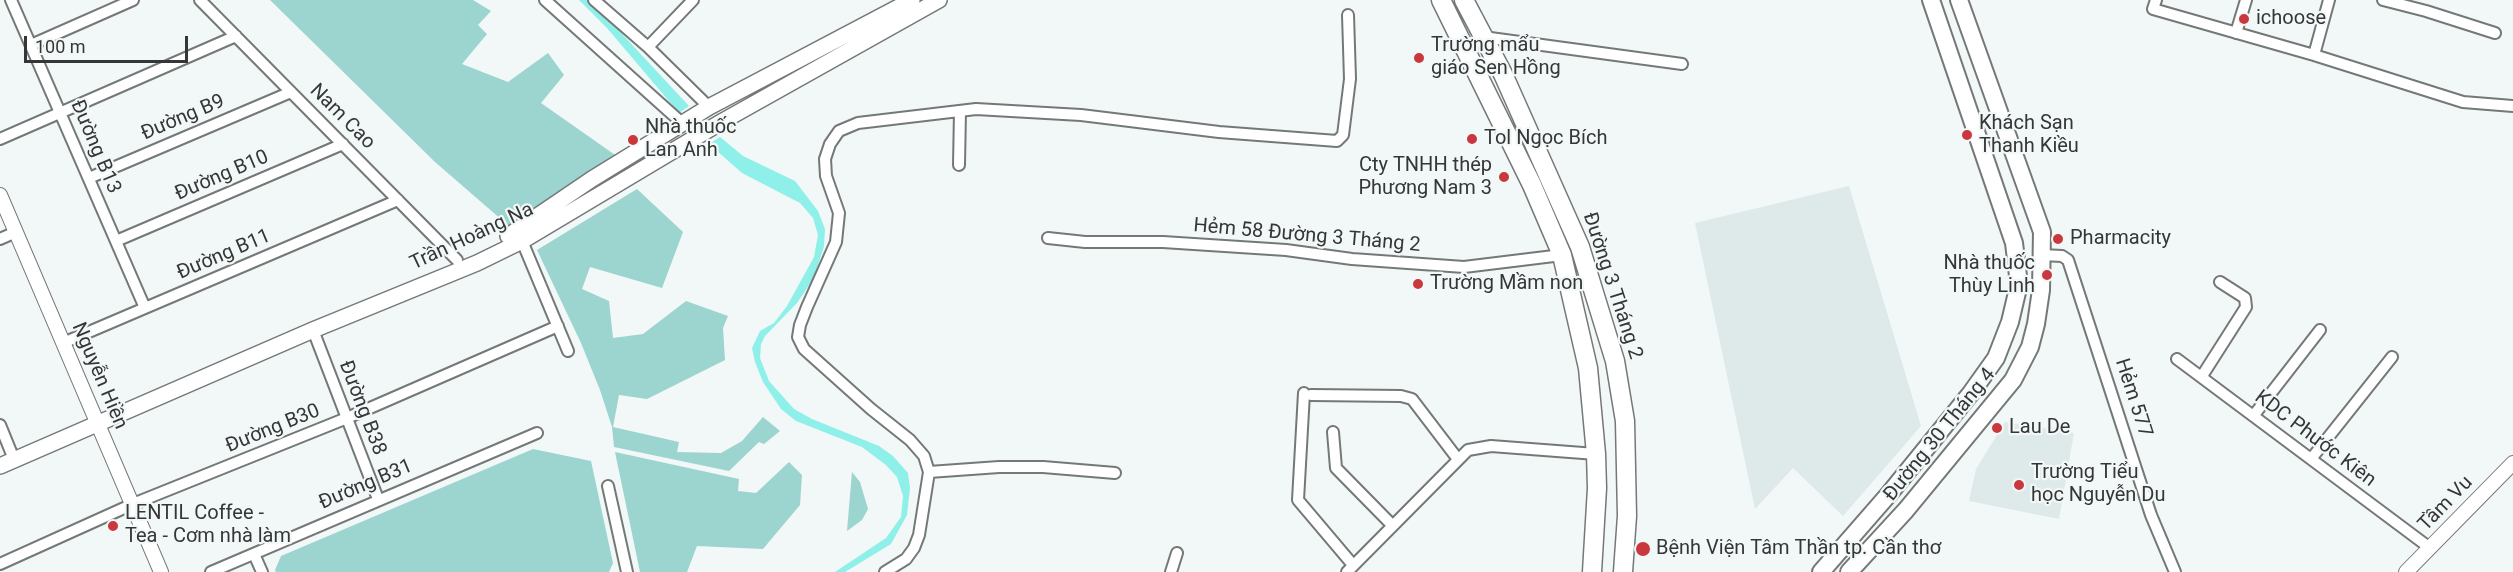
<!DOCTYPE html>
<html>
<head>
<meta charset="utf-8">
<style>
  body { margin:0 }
  #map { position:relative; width:2513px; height:572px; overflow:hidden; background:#f2f7f7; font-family:Roboto,sans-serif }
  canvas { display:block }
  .scale { position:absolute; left:24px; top:36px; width:164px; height:27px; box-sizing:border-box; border:3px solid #353736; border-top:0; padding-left:8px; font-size:18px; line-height:21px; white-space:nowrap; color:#353736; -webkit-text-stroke:4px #f2f7f7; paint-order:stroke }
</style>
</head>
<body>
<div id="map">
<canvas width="2513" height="572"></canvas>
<div class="scale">100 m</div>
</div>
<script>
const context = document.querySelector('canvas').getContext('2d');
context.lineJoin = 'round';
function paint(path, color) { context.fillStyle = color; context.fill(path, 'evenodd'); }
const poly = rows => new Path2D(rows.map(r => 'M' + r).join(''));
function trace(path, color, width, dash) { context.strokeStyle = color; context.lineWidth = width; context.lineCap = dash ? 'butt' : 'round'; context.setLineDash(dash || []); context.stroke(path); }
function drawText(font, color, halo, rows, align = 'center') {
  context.font = font + ' Roboto,sans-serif'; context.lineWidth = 4.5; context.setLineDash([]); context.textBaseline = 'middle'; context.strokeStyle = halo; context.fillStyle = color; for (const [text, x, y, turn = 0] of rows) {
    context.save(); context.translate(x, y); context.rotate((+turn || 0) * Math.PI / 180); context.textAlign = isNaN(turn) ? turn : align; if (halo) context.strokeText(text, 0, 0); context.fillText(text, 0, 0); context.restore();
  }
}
paint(poly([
  [1849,186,1921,426,1843,516,1793,468,1755,509,1695,223],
  [2005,422,2074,433,2059,519,1969,501,1976,469]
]), '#ddeae9');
paint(poly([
  [270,0,473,0,491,11,478,25,487,34,462,64,508,82,548,53,564,75,541,103,618,157,510,227,435,162],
  [637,189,683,232,662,288,590,267,582,289,609,301,613,338,643,334,686,301,728,316,723,328,725,360,647,399,619,395,613,427,679,442,677,452,721,453,742,441,763,417,780,431,764,444,759,442,729,471,614,447,612,427,600,390,581,343,537,250],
  [533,449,591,461,613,563,609,572,276,572,275,570,281,556],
  [615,452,739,479,738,491,756,493,789,462,802,475,800,505,763,549,697,546,687,572,640,572],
  [852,472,860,482,868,509,862,520,847,531]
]), '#9cd5cf');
paint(poly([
  [579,0,589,0,597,7,689,106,679,113,607,28],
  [720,137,743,156,795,181,818,211,825,229,824,246,814,278,797,303,765,336,761,344,760,358,769,381,794,409,812,419,879,446,893,456,908,473,910,488,907,515,891,544,845,572,835,572,886,538,901,517,903,496,897,477,886,465,862,447,796,421,781,409,763,382,755,362,752,348,760,331,774,323,787,306,814,257,818,235,813,218,800,203,742,173,709,144]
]), '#8ef0e8');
const minor = poly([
  [11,0,145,308],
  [200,0,457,260],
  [545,0,682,123],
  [594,0,648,47,709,107],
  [2156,0,2153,9,2314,55,2463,102,2513,106],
  [2383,0,2426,11,2495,33],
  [2236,33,2246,0],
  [1483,37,1682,64],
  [31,45,133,0],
  [648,47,693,0],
  [2314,55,2329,0],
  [0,139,236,36],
  [959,165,960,111],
  [89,178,291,92],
  [1048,238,1085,242,1163,242,1286,250,1352,259,1464,267,1562,255],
  [0,239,16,232],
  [116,241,343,144],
  [522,241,568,351],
  [2042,255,2062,256,2068,260,2151,515,2175,572],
  [313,330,378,499],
  [63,343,398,200],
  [2177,359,2430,548],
  [2202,376,2246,307,2245,298,2220,282],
  [1304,393,1298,500,1353,565],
  [1311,395,1401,396,1412,399,1457,458],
  [2254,415,2320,330],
  [0,425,11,452],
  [1333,432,1336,468,1392,525],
  [2311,459,2392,357],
  [929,472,999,467,1043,467,1115,473],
  [608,486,627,572],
  [254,554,262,572],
  [0,564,133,504,347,418,558,326],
  [211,572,537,433],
  [885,572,906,559,914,548,919,535,929,472,924,456,910,440,871,409,804,349,798,337,800,325,807,307,836,242,839,213,826,176,825,159,830,144,839,131,858,123,976,109,1081,115,1219,132,1337,141,1343,135,1350,79,1348,15],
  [1171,572,1177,553],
  [1347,572,1468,450,1491,446,1596,454]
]);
const tertiary = poly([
  [0,195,161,572],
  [2406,572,2513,463]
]);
const secondary = poly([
  [508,236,592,179,709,107,912,0],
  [0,466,313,330,477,263,522,241,723,121,939,0]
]);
const primary = poly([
  [1821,572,1889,494,1971,393,1996,358,2010,322,2019,284,2014,243,1931,0],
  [1849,572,1906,510,2013,380,2030,347,2036,324,2041,290,2042,232,1959,0]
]);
const trunk = poly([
  [1441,0,1532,185,1562,255,1588,368,1596,454,1597,488,1592,572],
  [1464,0,1503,74,1580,247,1615,361,1625,421,1627,516,1623,572]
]);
trace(minor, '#747978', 14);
trace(tertiary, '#747978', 16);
trace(secondary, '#747978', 18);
trace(primary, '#747978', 20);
trace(trunk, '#747978', 21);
trace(minor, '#fff', 10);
trace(tertiary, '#fff', 14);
trace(secondary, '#fff', 15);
trace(primary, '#fff', 16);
trace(trunk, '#fff', 18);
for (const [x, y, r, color] of [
  [2244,19,6,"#c8383d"],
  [1419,58,6,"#c8383d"],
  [1967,135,6,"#c8383d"],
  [1472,139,6,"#c8383d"],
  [633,140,6,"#c8383d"],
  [1504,177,6,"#c8383d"],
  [2058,239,6,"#c8383d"],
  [2047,275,6,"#c8383d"],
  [1418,284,6,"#c8383d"],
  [1997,428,6,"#c8383d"],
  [2019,485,6,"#c8383d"],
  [113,526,6,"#c8383d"],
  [1643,549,8,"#c8383d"]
]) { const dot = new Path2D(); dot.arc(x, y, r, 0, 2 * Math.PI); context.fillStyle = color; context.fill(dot); trace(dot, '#f2f7f7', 2); }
drawText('20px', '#353736', '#f2f7f7', [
  ["ichoose",2256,19],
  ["Trường mẩu",1431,46],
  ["giáo Sen Hồng",1431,69],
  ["Khách Sạn",1979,124],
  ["Thanh Kiều",1979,147],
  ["Nhà thuốc",645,128],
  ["Lan Anh",645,151],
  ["Tol Ngọc Bích",1484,139],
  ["Cty TNHH thép",1492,166,"right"],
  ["Phương Nam 3",1492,189,"right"],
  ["Pharmacity",2070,239],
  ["Nhà thuốc",2035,264,"right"],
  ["Thùy Linh",2035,287,"right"],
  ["Trường Mầm non",1430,284],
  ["Lau De",2009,428],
  ["Trường Tiểu",2031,473],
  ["học Nguyễn Du",2031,496],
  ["LENTIL Coffee -",125,514],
  ["Tea - Cơm nhà làm",125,537],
  ["Bệnh Viện Tâm Thần tp. Cần thơ",1656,549]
], 'left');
drawText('20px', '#353736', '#f2f7f7', [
  ["Nam Cao",342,117,45],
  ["Đường B9",183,118,-23],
  ["Đường B13",95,147,67],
  ["Đường B10",222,176,-23],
  ["Hẻm 58 Đường 3 Tháng 2",1307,236,5],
  ["Trần Hoàng Na",472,237,-25],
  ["Đường B11",224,255,-23],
  ["Đường 3 Tháng 2",1612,286,72],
  ["Nguyễn Hiền",99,376,67],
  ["Hẻm 577",2133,398,72],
  ["Đường B38",362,408,69],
  ["Đường B30",273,429,-22],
  ["Đường 30 Tháng 4",1940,435,-51],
  ["KDC Phước Kiên",2315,439,37],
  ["Đường B31",366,485,-23],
  ["Tầm Vu",2446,504,-46]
]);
</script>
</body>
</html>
